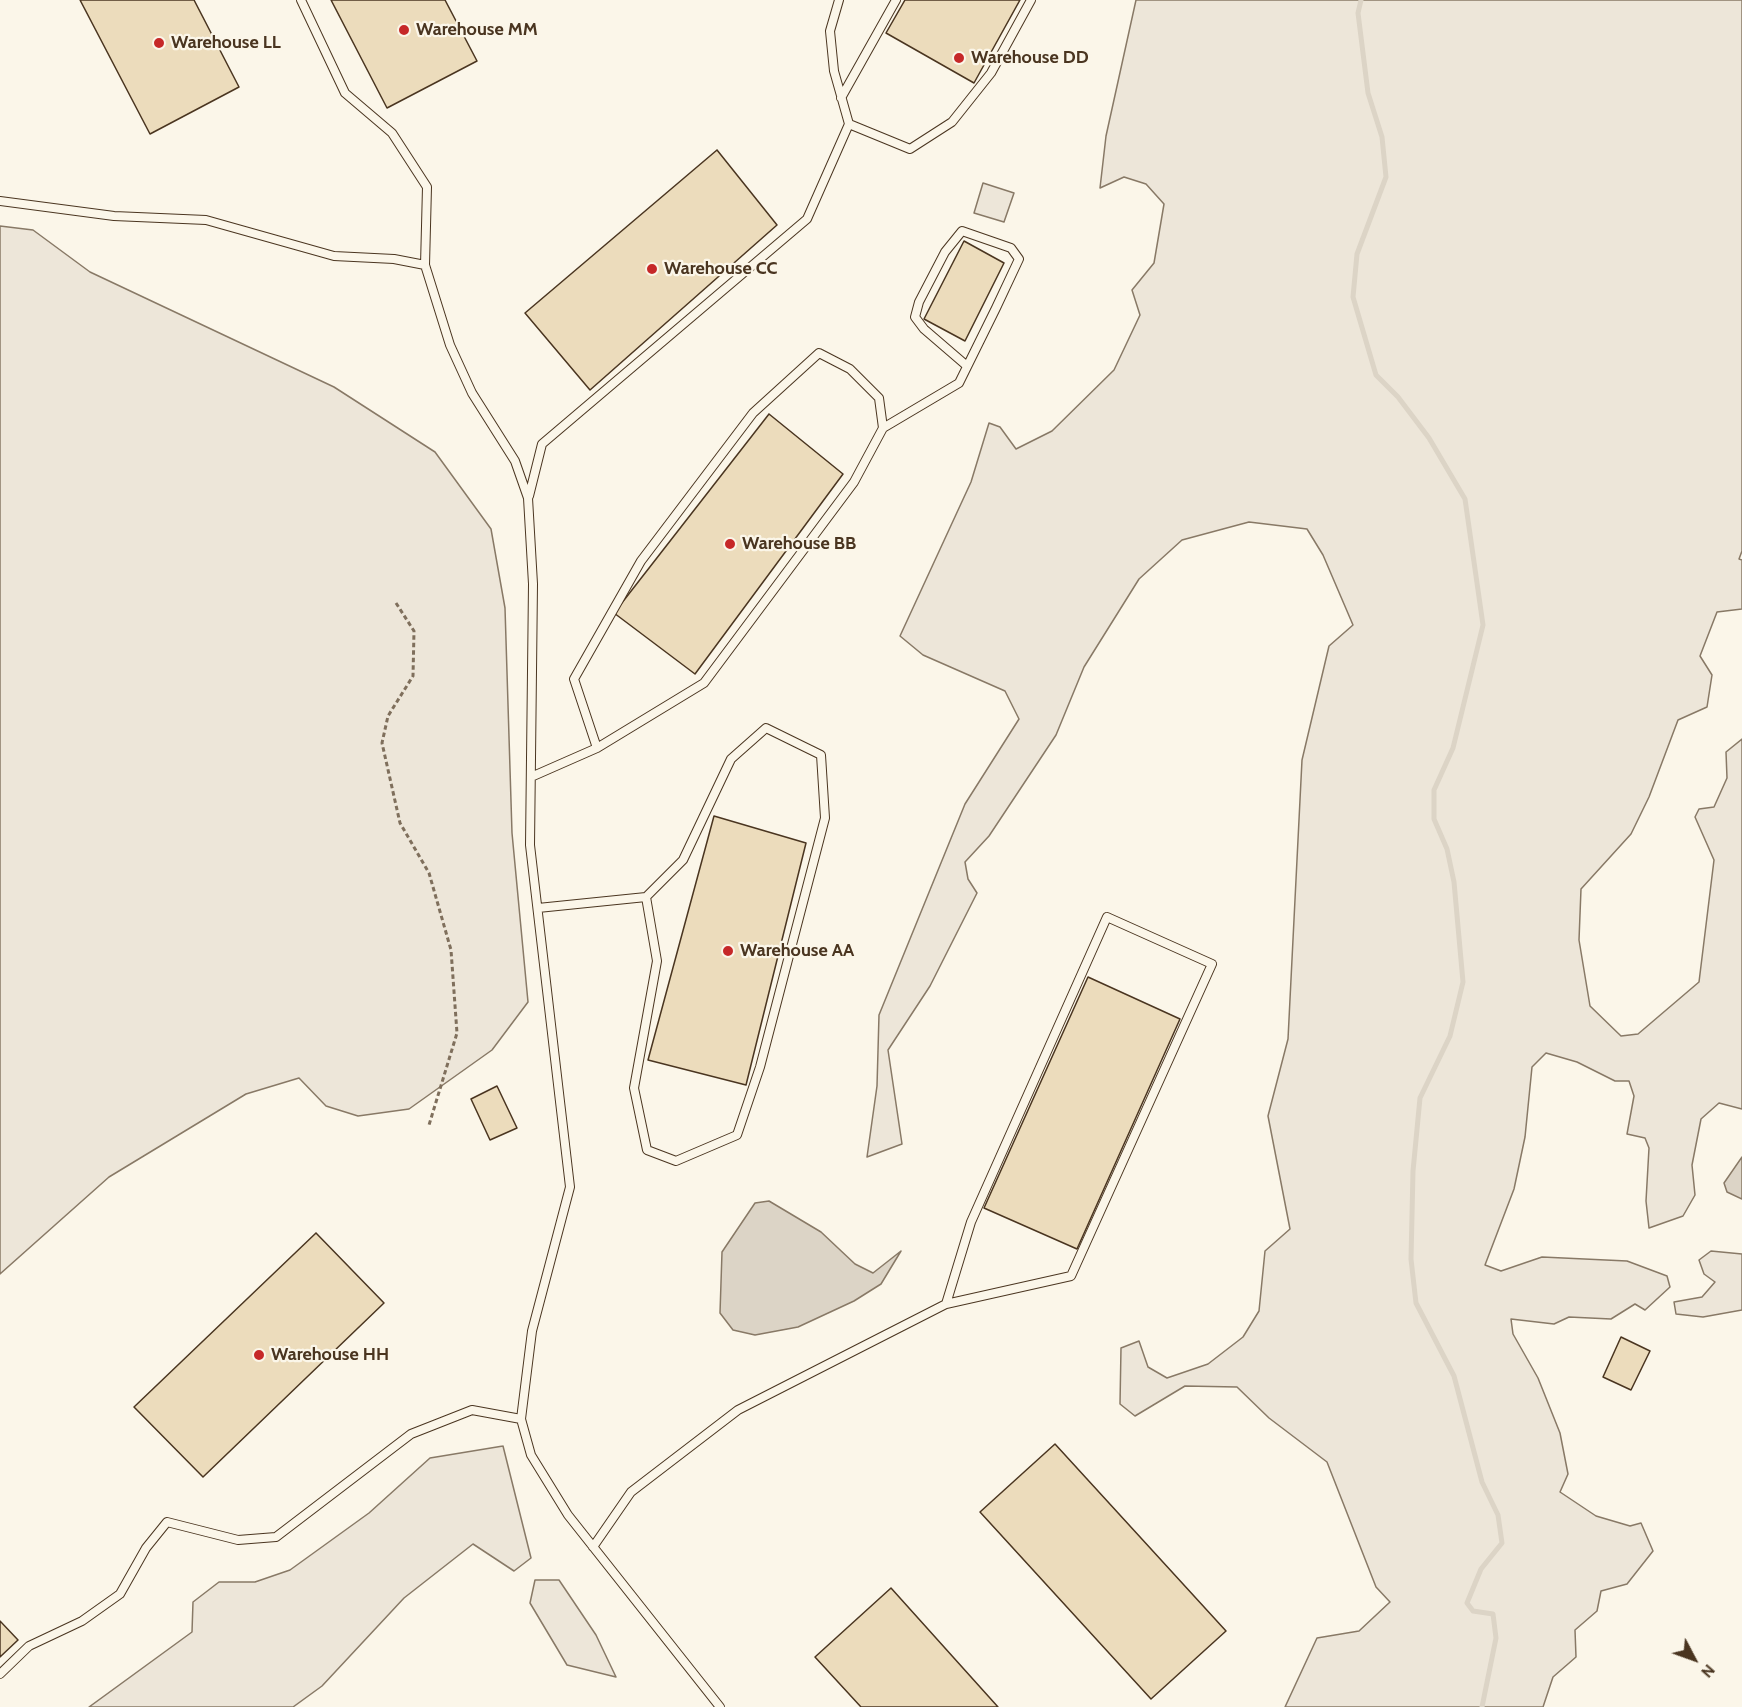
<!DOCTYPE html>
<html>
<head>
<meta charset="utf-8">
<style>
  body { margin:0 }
  #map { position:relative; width:1742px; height:1707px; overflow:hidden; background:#fbf6e9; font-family:Cabin,sans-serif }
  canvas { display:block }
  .north { position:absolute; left:1664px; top:1629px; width:60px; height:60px; -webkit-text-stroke:4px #fbf6e9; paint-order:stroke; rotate:131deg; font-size:16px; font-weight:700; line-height:24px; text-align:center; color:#4a3520 }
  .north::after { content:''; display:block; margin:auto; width:21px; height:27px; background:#4a3520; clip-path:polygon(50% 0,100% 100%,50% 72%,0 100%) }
</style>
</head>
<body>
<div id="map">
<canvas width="1742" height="1707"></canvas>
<div class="north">N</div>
</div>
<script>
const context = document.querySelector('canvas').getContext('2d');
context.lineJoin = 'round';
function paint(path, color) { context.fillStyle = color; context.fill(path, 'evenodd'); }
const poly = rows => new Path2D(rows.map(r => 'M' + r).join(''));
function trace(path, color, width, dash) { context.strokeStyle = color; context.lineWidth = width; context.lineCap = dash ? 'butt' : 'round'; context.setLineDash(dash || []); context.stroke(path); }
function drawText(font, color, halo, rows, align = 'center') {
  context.font = font + ' Cabin,sans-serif'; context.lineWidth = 4.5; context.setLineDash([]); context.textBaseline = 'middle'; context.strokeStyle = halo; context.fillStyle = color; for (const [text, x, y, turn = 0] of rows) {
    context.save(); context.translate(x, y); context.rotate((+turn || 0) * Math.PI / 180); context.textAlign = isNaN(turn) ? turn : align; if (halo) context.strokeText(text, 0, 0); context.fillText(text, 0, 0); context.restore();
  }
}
const green = poly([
  [1136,0,1742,0,1742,551,1739,559,1742,560,1742,609,1717,612,1700,656,1712,675,1707,707,1678,720,1649,797,1631,834,1581,889,1579,940,1590,1006,1621,1036,1638,1034,1699,982,1714,860,1695,817,1699,809,1714,807,1727,778,1726,752,1742,739,1742,1109,1719,1103,1701,1119,1692,1165,1695,1195,1683,1216,1649,1228,1646,1201,1649,1148,1645,1138,1627,1134,1634,1096,1629,1081,1615,1081,1577,1062,1546,1053,1532,1067,1525,1137,1514,1189,1485,1265,1501,1271,1542,1257,1627,1261,1667,1276,1670,1287,1645,1310,1635,1304,1611,1319,1569,1317,1554,1324,1511,1319,1513,1334,1538,1378,1560,1433,1568,1474,1560,1492,1596,1516,1630,1526,1641,1523,1653,1551,1627,1584,1601,1591,1597,1611,1575,1630,1576,1657,1553,1677,1543,1707,1285,1707,1317,1638,1359,1631,1390,1602,1376,1587,1327,1462,1269,1418,1237,1387,1185,1386,1135,1416,1120,1404,1121,1348,1139,1341,1148,1367,1167,1378,1208,1364,1243,1337,1259,1311,1265,1251,1290,1229,1268,1116,1288,1039,1302,760,1329,646,1353,625,1323,555,1307,529,1249,522,1182,540,1139,579,1084,667,1056,735,989,836,965,862,968,879,977,893,930,986,888,1050,902,1144,867,1157,877,1086,879,1015,965,804,1019,719,1005,691,923,655,900,636,971,482,989,423,1000,427,1016,449,1052,431,1114,370,1140,315,1132,290,1154,263,1164,204,1146,184,1124,177,1100,188,1106,136,1136,0],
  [983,183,1014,193,1004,222,974,213,983,183],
  [0,226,33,230,90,272,334,387,435,452,491,529,505,608,512,833,528,1002,492,1050,409,1109,358,1116,326,1106,299,1078,246,1094,109,1177,0,1274,0,226],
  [1711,1251,1742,1254,1742,1310,1703,1317,1676,1314,1674,1302,1702,1297,1715,1282,1704,1274,1699,1260,1711,1251],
  [503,1446,531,1558,514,1571,473,1544,404,1598,322,1686,293,1707,89,1707,192,1632,193,1602,219,1582,255,1582,290,1570,369,1513,430,1458,503,1446],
  [535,1580,559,1580,596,1635,616,1677,567,1665,530,1603,535,1580]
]);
paint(green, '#ede6d9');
trace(green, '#887966', 1.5);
const water = poly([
  [1742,1157,1742,1199,1727,1192,1724,1183,1742,1157],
  [769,1201,821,1232,855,1264,873,1273,901,1251,881,1284,854,1301,798,1327,755,1335,733,1330,720,1313,722,1252,755,1203,769,1201]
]);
paint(water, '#dcd4c6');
trace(water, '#887966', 1.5);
trace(poly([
  [1361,0,1358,13,1368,93,1382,137,1386,177,1357,254,1353,297,1376,375,1398,397,1429,438,1465,499,1483,625,1453,748,1434,790,1434,819,1447,849,1454,882,1463,982,1450,1036,1420,1098,1413,1171,1411,1259,1416,1303,1454,1376,1482,1482,1498,1515,1502,1543,1481,1569,1467,1603,1473,1611,1493,1614,1496,1638,1482,1707]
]), '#dcd4c6', 5);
const building = poly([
  [80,0,194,0,239,87,150,134,80,0],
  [331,0,445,0,477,61,387,108,331,0],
  [905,0,1020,0,974,83,886,33,905,0],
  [717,150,777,225,590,390,525,313,717,150],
  [964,241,1004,263,965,341,924,319,964,241],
  [769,414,843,474,695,674,614,613,769,414],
  [714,816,806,843,746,1085,648,1060,714,816],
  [1088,977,1180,1019,1077,1249,984,1208,1088,977],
  [497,1086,517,1128,490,1140,471,1099,497,1086],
  [316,1233,384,1303,203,1477,134,1407,316,1233],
  [1621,1337,1650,1351,1631,1390,1603,1377,1621,1337],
  [1055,1444,1226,1631,1151,1699,980,1512,1055,1444],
  [891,1588,998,1707,861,1707,815,1657,891,1588],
  [0,1621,18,1640,0,1657,0,1621]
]);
paint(building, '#ecdcbc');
trace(building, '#4a3520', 1.5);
const lane = poly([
  [301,0,345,93,392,133,427,187,425,265],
  [841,98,896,0],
  [849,124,910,149,952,122,991,73,1031,0],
  [0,201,114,216,206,220,334,256,394,259,425,265,450,345,472,393,515,461,528,498,533,584,530,845,570,1187,532,1331,521,1419,531,1455,568,1515,720,1707],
  [883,428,959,383,996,308,1019,259,1011,248,962,231,945,252,919,302,915,317,924,329,967,366],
  [529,496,542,444,807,219,849,124,834,71,830,31,839,0],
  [531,777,597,748,704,683,854,482,883,428,879,398,850,369,819,353,753,413,641,561,574,679,597,748],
  [538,908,646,897,683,860,731,759,766,728,821,755,825,818,760,1067,737,1135,676,1161,647,1150,634,1088,657,961,646,897],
  [593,1547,631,1492,738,1410,946,1304,1071,1276,1212,964,1107,917,971,1222,946,1304],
  [0,1674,29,1646,82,1621,120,1594,146,1548,167,1522,238,1540,276,1537,411,1434,472,1410,521,1419]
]);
trace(lane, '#4a3520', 10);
trace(poly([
  [396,603,414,631,413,676,388,716,382,743,400,823,429,873,451,950,457,1033,429,1125]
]), '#7f6f5c', 3, [4.5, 3]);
trace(lane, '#fbf6e9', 8);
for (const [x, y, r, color] of [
  [404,30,6,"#c62828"],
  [159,43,6,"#c62828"],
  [959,58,6,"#c62828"],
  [652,269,6,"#c62828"],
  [730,544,6,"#c62828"],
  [728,951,6,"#c62828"],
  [259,1355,6,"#c62828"]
]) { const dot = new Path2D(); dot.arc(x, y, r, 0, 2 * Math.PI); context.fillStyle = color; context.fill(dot); trace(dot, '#fbf6e9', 2); }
drawText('bold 18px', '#4a3520', '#fbf6e9', [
  ["Warehouse MM",416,30],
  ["Warehouse LL",171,43],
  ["Warehouse DD",971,58],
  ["Warehouse CC",664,269],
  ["Warehouse BB",742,544],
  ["Warehouse AA",740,951],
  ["Warehouse HH",271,1355]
], 'left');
</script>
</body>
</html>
